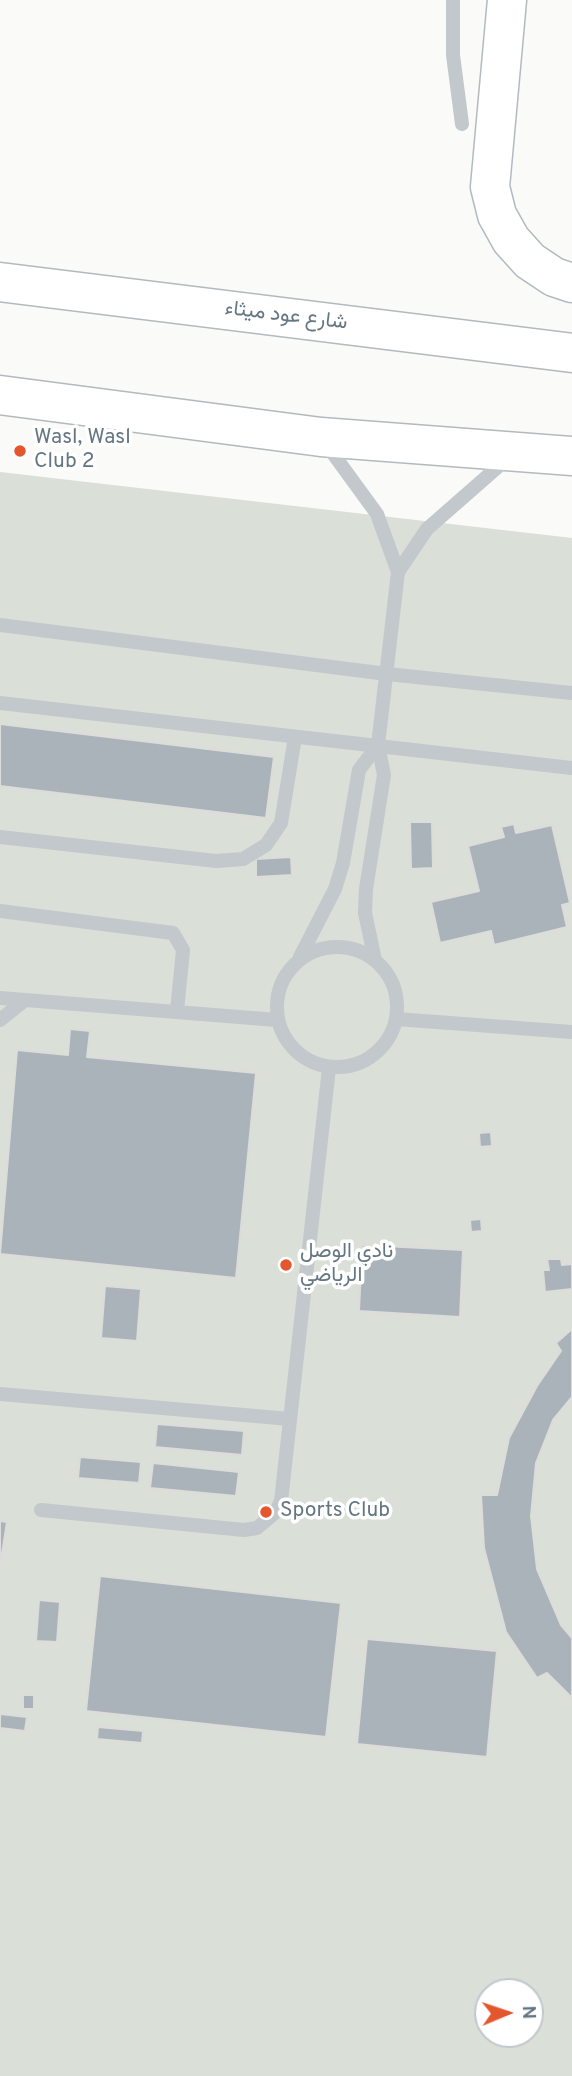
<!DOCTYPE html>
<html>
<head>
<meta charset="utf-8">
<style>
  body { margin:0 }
  #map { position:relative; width:572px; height:2076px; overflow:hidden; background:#fafaf8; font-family:Overpass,sans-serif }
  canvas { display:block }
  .north { position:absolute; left:474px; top:1978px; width:70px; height:70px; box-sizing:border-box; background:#fff; border:2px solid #c1c8cd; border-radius:50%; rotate:88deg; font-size:19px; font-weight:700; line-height:28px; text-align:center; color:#657683 }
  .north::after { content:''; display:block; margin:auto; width:24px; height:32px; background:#e4572e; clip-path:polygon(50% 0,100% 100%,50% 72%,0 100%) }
</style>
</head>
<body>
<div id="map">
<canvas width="572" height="2076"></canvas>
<div class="north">N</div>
</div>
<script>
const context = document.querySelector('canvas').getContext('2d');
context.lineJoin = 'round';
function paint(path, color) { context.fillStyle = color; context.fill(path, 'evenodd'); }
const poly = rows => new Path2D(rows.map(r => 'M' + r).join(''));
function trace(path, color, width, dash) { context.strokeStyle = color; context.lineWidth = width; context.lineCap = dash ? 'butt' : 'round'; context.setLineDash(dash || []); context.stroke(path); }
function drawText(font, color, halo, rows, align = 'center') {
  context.font = font + ' Overpass,Vazirmatn,sans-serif'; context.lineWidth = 7; context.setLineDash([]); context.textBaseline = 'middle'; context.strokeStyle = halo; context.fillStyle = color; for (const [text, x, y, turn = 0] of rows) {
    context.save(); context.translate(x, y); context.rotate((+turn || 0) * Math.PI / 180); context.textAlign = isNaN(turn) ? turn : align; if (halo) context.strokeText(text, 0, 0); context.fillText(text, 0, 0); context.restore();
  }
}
paint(poly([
  [0,472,572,538,572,2076,0,2076],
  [488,1992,530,1992,530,2034,488,2034]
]), '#dadfd7');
const building = poly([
  [0,724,274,757,266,818,0,786,0,724],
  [410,822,432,822,433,868,411,869,410,822],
  [514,824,516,833,552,825,570,903,562,905,567,927,494,945,491,931,440,943,431,902,479,891,468,846,504,837,501,827,514,824],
  [291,857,292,875,256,877,256,859,291,857],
  [70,1029,90,1031,87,1057,256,1073,236,1278,0,1254,17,1050,68,1055,70,1029],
  [491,1132,492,1146,480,1147,479,1133,491,1132],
  [481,1219,482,1231,471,1232,470,1220,481,1219],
  [362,1245,463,1250,460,1317,359,1311,362,1245],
  [547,1259,561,1259,562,1265,572,1264,572,1289,545,1292,543,1270,549,1270,547,1259],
  [105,1286,141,1289,137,1341,101,1338,105,1286],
  [572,1329,572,1397,553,1420,536,1463,531,1516,537,1569,561,1625,572,1638,572,1698,547,1673,537,1678,506,1632,484,1548,481,1495,497,1495,509,1438,537,1386,561,1351,556,1343,572,1329],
  [157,1424,244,1431,242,1455,155,1447,157,1424],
  [80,1457,141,1462,139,1483,78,1478,80,1457],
  [153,1463,239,1472,236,1496,150,1488,153,1463],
  [0,1521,7,1522,0,1566,0,1521],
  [100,1576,341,1603,326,1737,86,1711,100,1576],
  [39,1600,60,1602,57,1642,36,1641,39,1600],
  [367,1639,497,1651,487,1757,357,1744,367,1639],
  [23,1695,34,1695,34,1709,23,1709,23,1695],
  [0,1714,27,1717,25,1731,0,1728,0,1714],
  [98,1727,143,1731,142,1743,97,1739,98,1727]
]);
paint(building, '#aab3b9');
trace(building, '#dcdcda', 2);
const secondary = poly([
  [507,0,490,187,497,215,511,240,530,261,554,277,572,283]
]);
const highway = poly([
  [0,282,572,353],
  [0,395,321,437,572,456]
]);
trace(secondary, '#b3babf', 41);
trace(highway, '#b4b9bd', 41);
trace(poly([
  [453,0,453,55,462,124],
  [326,444,377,514,398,572,378,745,384,775,366,889,365,913,375,960],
  [398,572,427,529,508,458],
  [0,625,387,674,572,693],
  [0,703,572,768],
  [0,837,216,861,243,859,266,845,281,823,295,737],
  [0,911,173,933,183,950,177,1011],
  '277 1007a60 60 0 1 1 120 0a60 60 0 1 1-120 0Z',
  [300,957,335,889,343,863,359,770,378,745],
  [0,998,277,1020],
  [396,1019,572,1032],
  [0,1020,25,1000],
  [0,1394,290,1419],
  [41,1510,244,1530,257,1528,276,1512,281,1501,329,1068]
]), '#c3c8cc', 14);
trace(secondary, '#fff', 38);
trace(highway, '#fff', 38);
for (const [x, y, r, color] of [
  [20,451,7,"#e4572e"],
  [286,1265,7,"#e4572e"],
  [266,1512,7,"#e4572e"]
]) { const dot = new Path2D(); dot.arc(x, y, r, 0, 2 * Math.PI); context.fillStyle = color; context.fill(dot); trace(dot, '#fff', 2.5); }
drawText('21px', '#657683', '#fff', [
  ["شارع عود ميثاء",286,317,7]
]);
drawText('21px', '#657683', '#fff', [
  ["Wasl, Wasl",34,439],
  ["Club 2",34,463],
  ["نادي الوصل",300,1253],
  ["الرياضي",300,1277],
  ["Sports Club",280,1512]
], 'left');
</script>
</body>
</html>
